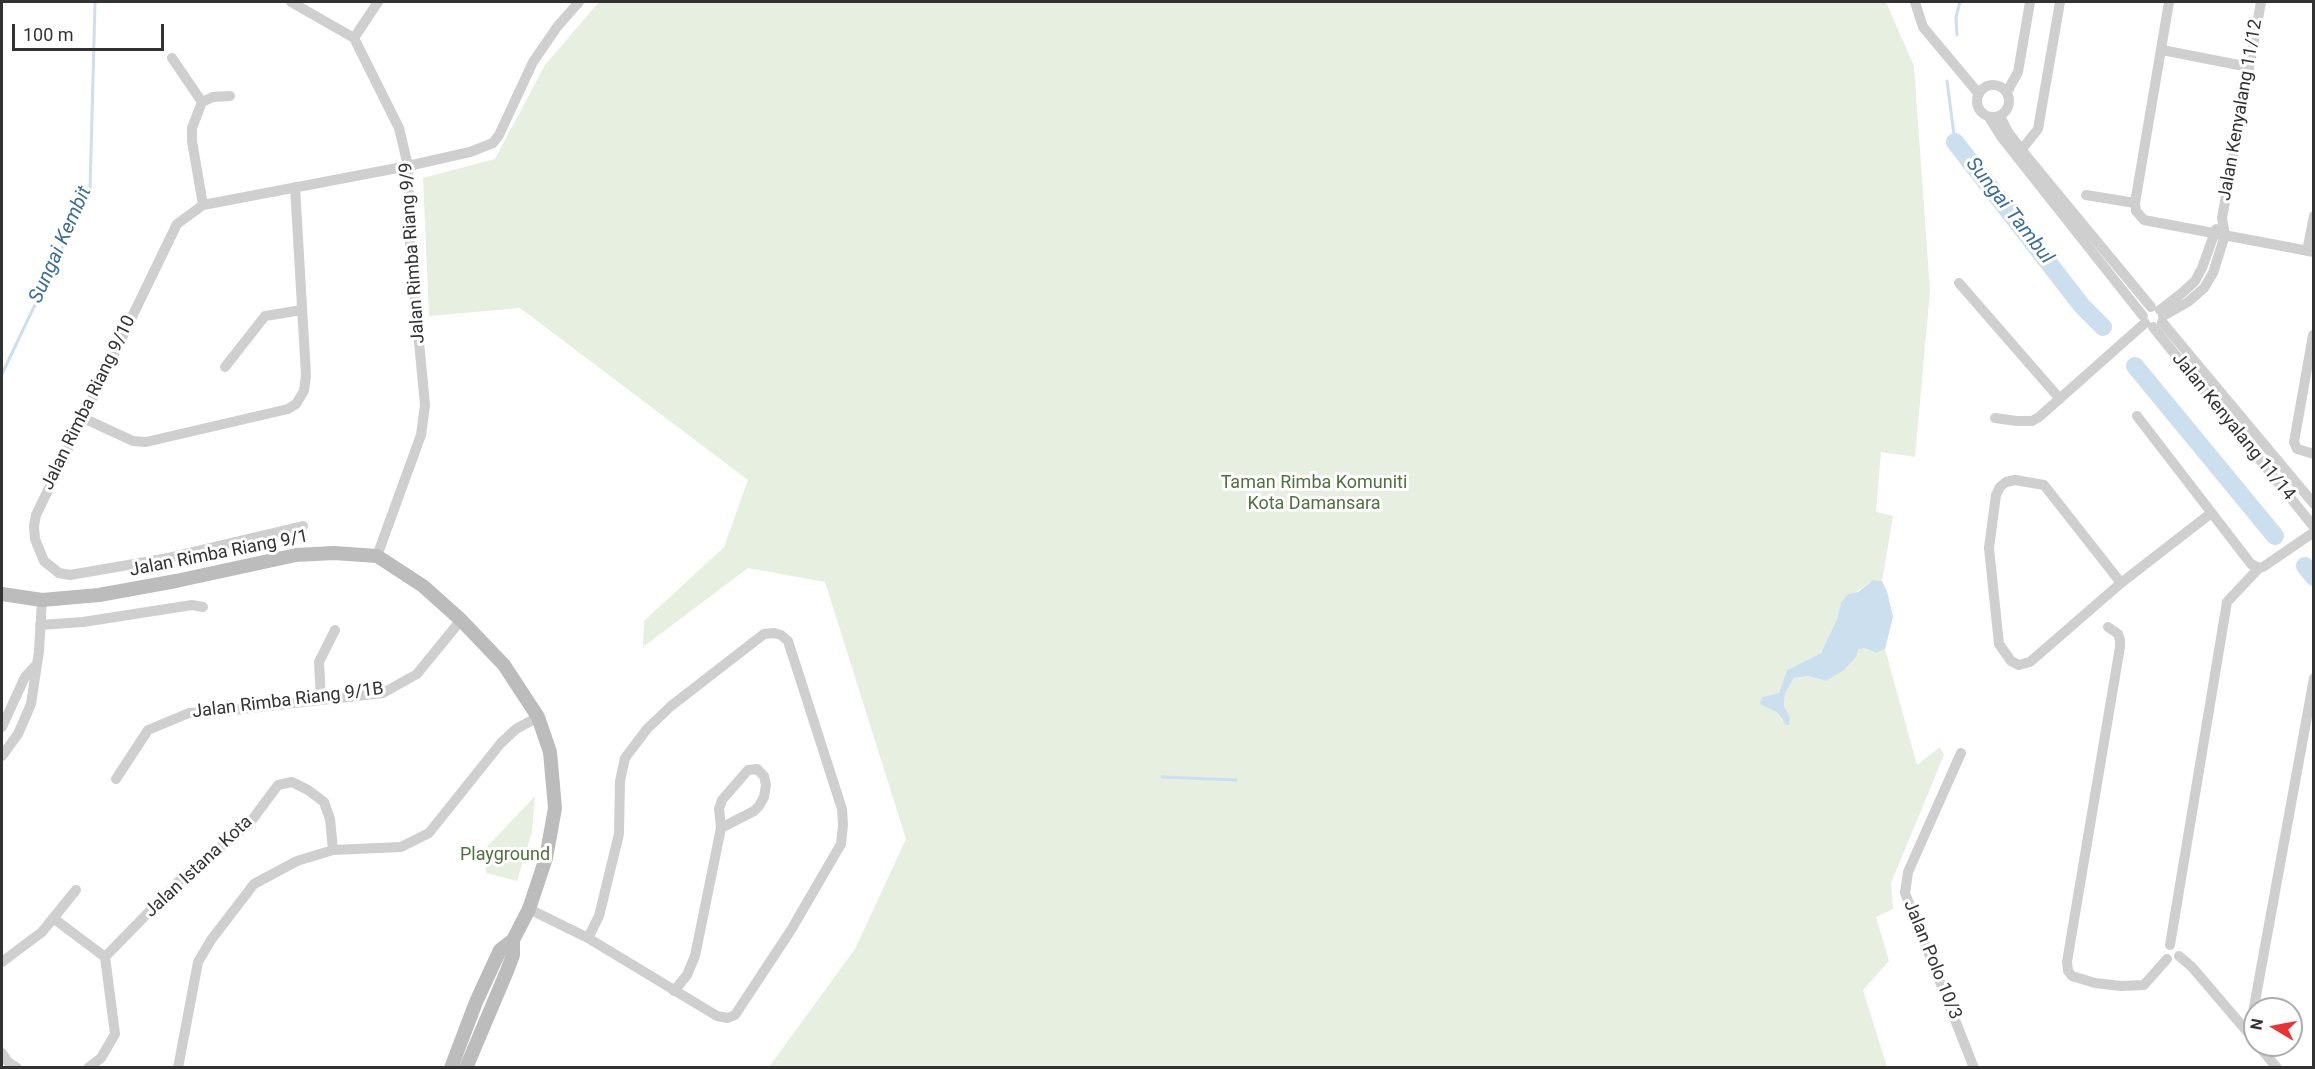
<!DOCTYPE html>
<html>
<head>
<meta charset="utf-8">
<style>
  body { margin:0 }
  #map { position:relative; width:2315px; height:1069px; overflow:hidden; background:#fff; font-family:Roboto,sans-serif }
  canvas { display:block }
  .frame { position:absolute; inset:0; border:3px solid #323232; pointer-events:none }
  .north { position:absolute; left:2243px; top:997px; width:60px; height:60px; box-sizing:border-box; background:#fff; border:2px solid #adadad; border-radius:50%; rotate:280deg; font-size:16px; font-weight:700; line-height:24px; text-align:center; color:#323232 }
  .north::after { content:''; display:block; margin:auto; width:21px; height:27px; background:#ec3131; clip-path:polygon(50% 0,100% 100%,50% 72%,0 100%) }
  .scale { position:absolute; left:12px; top:24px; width:152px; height:27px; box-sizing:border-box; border:3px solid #323232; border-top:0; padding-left:8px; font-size:18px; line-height:21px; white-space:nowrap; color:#323232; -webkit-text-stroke:4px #fff; paint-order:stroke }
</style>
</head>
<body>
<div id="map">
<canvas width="2315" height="1069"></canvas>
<div class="frame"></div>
<div class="north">N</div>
<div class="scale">100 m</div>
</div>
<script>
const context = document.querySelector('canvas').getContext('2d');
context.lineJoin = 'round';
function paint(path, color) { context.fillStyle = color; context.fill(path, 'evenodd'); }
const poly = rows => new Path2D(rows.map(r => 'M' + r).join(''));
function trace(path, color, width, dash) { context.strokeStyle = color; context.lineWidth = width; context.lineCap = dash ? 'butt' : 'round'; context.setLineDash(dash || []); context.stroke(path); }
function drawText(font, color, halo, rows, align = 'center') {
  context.font = font + ' Roboto,sans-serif'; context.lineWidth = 6; context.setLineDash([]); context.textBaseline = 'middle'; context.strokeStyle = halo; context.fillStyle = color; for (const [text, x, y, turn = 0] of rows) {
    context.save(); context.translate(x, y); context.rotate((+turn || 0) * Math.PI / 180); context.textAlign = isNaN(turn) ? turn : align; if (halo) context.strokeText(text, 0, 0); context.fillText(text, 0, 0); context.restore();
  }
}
paint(poly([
  [599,2,1886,2,1914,66,1930,291,1915,457,1881,452,1876,512,1893,516,1882,581,1873,580,1841,603,1837,619,1821,653,1787,670,1779,693,1762,697,1778,713,1782,721,1790,717,1784,706,1785,692,1794,678,1808,676,1826,681,1858,650,1864,648,1877,653,1885,649,1917,765,1940,747,1944,755,1891,883,1893,909,1876,917,1889,961,1863,990,1887,1067,769,1067,855,949,906,839,825,582,748,568,643,647,644,621,724,547,748,480,520,308,429,316,423,178,495,159,545,65],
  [535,796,532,832,517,881,486,873,485,849]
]), '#e7efe0');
paint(poly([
  [1873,580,1882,581,1887,591,1893,617,1885,649,1877,653,1864,648,1858,650,1856,657,1844,670,1826,681,1808,676,1794,678,1785,693,1784,706,1790,717,1789,725,1786,725,1777,712,1760,704,1762,697,1779,693,1787,670,1821,653,1837,619,1841,603,1848,594,1858,592]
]), '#ccdfef');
trace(poly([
  [1957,35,1956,17,1960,2],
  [1947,81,1955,142],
  [2,374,90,189,95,3,97,2],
  [1162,777,1236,780]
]), '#ccdfef', 3);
trace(poly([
  [1955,142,2082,306,2103,327],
  [2135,366,2275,536],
  [2305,566,2314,577]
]), '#ccdfef', 18);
trace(poly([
  [291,2,354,38,399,128,408,166,410,247,425,405,421,435,377,556],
  [1915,2,1923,27,1979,94],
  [2169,2,2135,203,2136,211,2144,220,2314,252],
  [354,38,378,2],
  [2162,50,2249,67],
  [172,58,202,102],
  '1977 101a16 16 0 1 1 32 0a16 16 0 1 1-32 0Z',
  [2007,92,2018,72,2030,2],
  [2000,116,2008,132,2028,158,2151,307],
  [1989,117,2002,138,2143,316],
  [2018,154,2038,129,2060,2],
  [2086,195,2135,203],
  [203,205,192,141,192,128,202,102,213,97,230,96],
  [2307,251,2314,216],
  [1959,283,2060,399],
  [2160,310,2182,293,2195,281,2202,268,2216,229],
  [2163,316,2188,302,2204,288,2213,273,2225,235,2222,218,2261,2],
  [2162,322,2314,504],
  [2153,327,2314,527],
  [2313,335,2294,442,2297,449,2314,454],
  [225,367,265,316,302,310],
  [2137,416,2251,564,2259,568,2263,567,2314,532],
  [83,418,133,441,146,442,288,409,296,404,304,391,306,375,295,187],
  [1995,418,2017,421,2032,421,2039,417,2145,323],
  [303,526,163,559,70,575,59,573,44,561,35,539,34,526,36,515,177,224,203,205,408,166,470,152,493,143,499,135,533,62,557,27,579,2],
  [2121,583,2044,485,2015,480,2006,482,2000,487,1996,495,1989,548,1999,644,2011,661,2019,665,2030,662,2121,583,2210,514],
  [40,625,83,622,192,605,203,607],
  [2108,627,2118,634,2120,640,2120,647,2074,920,2067,962,2068,971,2072,976,2095,983,2121,986,2144,985,2167,959],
  [774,633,781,635,788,641,842,809,843,825,841,844,791,930,735,1015,728,1018,717,1016,588,938,599,916,619,834,620,781,625,758,647,729,671,706,764,634,774,633],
  [321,700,319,662,335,630],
  [2,727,25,677,37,664],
  [1961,753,1908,872,1905,893,1974,1068],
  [2,756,18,734,31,704,39,651,42,600],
  [116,779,148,730,189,713,225,711,383,693,417,674,461,620],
  [529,909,588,938],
  [53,918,105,957],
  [2170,945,2227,602,2259,568],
  [2179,956,2192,967,2250,1035],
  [2,962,42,932,76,890],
  [674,991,687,975,695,956,721,828,719,809,722,800,748,770,757,769,764,776,766,785,764,797,759,806,754,811,721,828],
  [2255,1042,2250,1035,2254,1007,2314,678],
  [2258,1045,2277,1068],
  [2,1053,8,1062,17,1068],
  [88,1068,101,1058,115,1034,105,957,183,877,249,824,278,785,292,782,308,790,324,802,330,819,333,850],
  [178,1068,198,962,211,940,254,884,297,861,333,850,401,847,429,833,501,743,516,729,538,717]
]), '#cfcfcf', 10);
trace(poly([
  [2,594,42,600,99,595,176,581,296,555,334,553,377,556,423,586,461,620,504,665,538,717,550,752,555,808,546,858,529,909,513,940,500,950,476,1002,451,1068],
  [466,1068,507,971,513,955,513,940]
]), '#bcbcbc', 14);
drawText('18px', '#323232', '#fff', [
  ["Jalan Kenyalang 11/12",2241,110,-80],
  ["Jalan Rimba Riang 9/9",413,253,-94],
  ["Jalan Rimba Riang 9/10",89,403,-64],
  ["Jalan Kenyalang 11/14",2233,427,51],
  ["Jalan Rimba Riang 9/1",219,554,-11],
  ["Jalan Rimba Riang 9/1B",288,701,-7],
  ["Jalan Istana Kota",199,867,-43],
  ["Jalan Polo 10/3",1932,960,68]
]);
drawText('18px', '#51703d', '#fff', [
  ["Taman Rimba Komuniti",1314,483],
  ["Kota Damansara",1314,504],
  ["Playground",505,855]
]);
drawText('italic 20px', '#3b6e98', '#fff', [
  ["Sungai Tambul",2009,211,52],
  ["Sungai Kembit",61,245,-66]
]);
</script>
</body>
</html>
